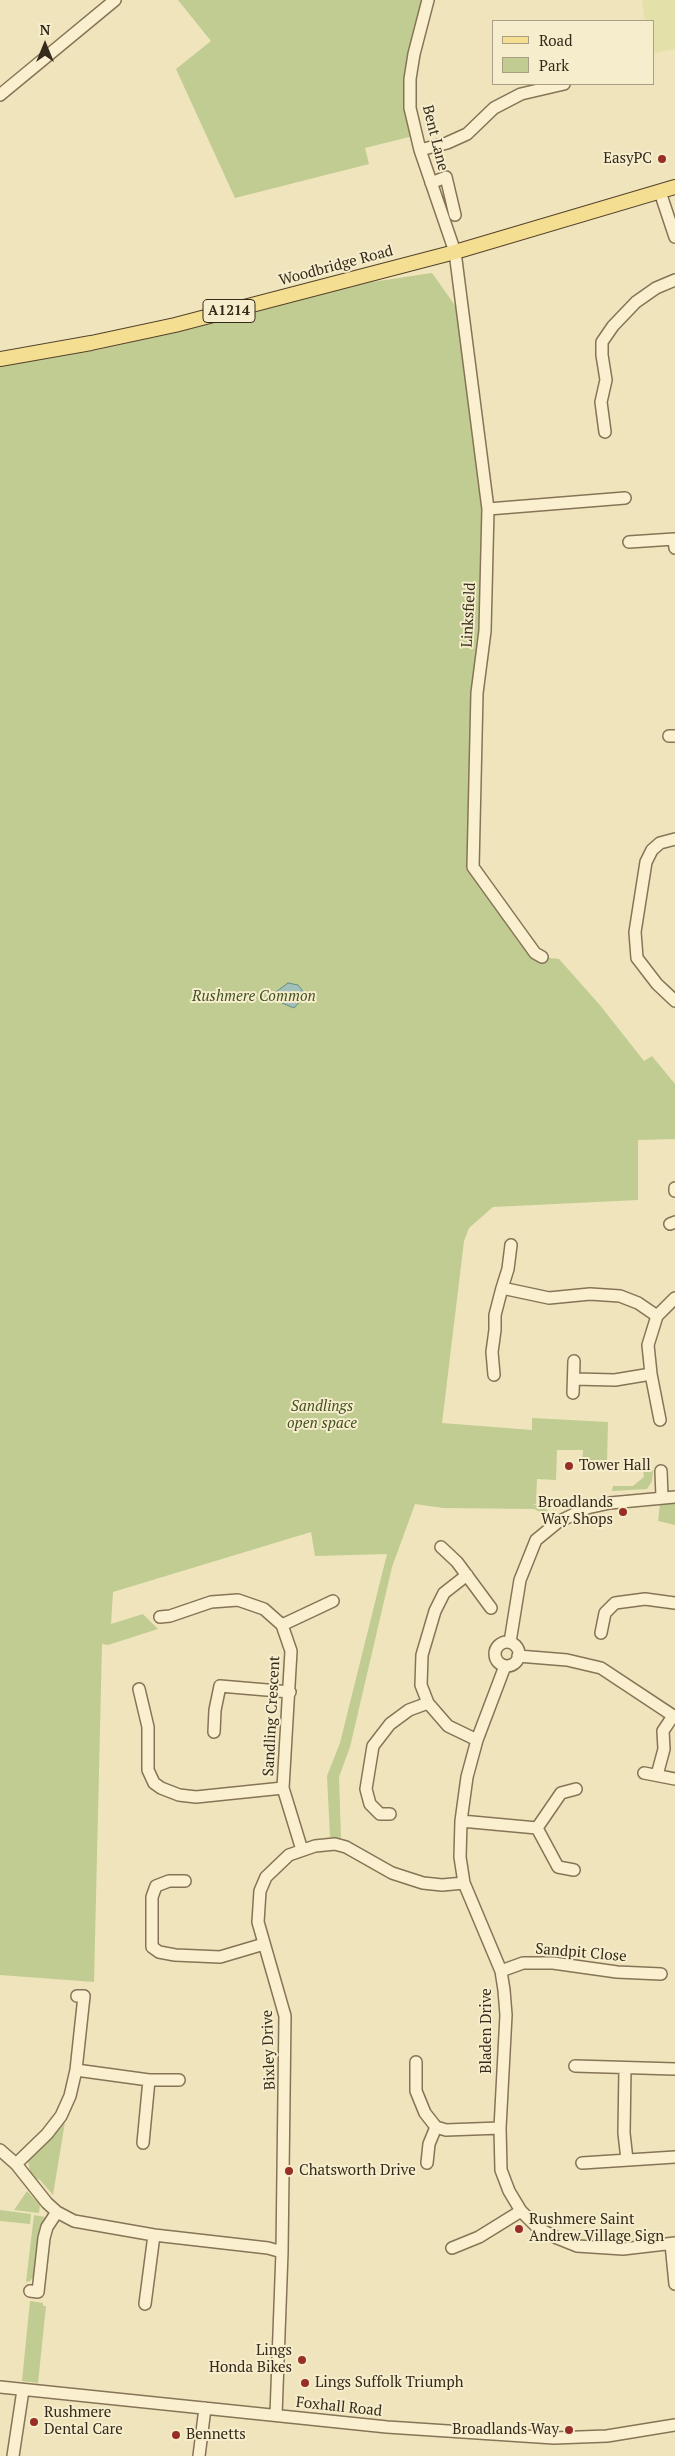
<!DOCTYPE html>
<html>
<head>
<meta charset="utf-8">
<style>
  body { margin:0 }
  #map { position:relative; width:675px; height:2456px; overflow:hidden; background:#efe4bc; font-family:"PT Serif",serif }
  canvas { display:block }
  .legend { position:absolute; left:492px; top:20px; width:162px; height:65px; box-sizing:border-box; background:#f6edcc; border:1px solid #a99f85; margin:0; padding:6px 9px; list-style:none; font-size:15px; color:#352a1b }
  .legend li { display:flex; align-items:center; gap:10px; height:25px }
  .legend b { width:25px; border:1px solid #a99f85 }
  .north { position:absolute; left:20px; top:20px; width:50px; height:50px; -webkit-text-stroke:4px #f6edcc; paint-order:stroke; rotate:0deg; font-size:14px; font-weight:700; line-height:20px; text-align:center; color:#352a1b }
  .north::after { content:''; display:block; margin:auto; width:18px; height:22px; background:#352a1b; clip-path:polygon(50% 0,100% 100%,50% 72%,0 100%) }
</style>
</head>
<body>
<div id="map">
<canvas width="675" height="2456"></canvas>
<ul class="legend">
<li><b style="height:6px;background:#f4de92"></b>Road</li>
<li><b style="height:14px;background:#c0cc91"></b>Park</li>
</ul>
<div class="north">N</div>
</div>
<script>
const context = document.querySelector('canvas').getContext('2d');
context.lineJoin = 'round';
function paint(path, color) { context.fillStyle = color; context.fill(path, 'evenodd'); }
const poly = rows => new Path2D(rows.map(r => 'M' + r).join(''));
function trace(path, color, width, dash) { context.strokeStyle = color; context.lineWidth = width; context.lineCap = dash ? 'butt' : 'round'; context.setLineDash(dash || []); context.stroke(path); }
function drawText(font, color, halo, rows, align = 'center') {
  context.font = font + ' "PT Serif",serif'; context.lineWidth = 4; context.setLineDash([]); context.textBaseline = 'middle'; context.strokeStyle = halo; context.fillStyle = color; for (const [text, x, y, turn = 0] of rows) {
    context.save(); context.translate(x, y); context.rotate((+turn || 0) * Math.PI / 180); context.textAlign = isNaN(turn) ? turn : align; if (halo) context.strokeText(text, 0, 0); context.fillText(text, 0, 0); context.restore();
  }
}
paint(poly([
  [642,0,675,0,675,49,654,53,654,21,645,21]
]), '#e4e0aa');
paint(poly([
  [178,0,425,0,417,27,413,136,365,148,369,164,235,198,176,69,211,41],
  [432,273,459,311,488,509,473,858,542,957,559,959,599,1004,644,1061,652,1056,675,1084,675,1139,638,1140,638,1200,493,1207,469,1228,464,1241,442,1423,532,1430,532,1418,608,1422,607,1463,582,1463,583,1450,557,1450,556,1480,537,1479,536,1504,532,1504,544,1507,558,1522,552,1527,542,1513,534,1509,443,1508,415,1504,392,1567,350,1747,339,1777,341,1838,330,1837,327,1776,340,1743,387,1554,315,1556,311,1532,113,1592,111,1624,143,1614,158,1629,108,1645,102,1644,94,1982,0,1975,0,366,97,350,190,329,365,283],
  [643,1468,653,1470,652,1481,647,1489,612,1491,613,1486,633,1486,644,1477],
  [660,1504,675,1504,675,1525,658,1521],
  [65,2122,53,2195,40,2180,34,2178,30,2172,28,2159,45,2141,50,2140],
  [27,2191,40,2205,39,2213,14,2210],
  [0,2210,31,2214,30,2224,0,2221],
  [34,2215,45,2217,41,2226,35,2275,30,2281,26,2282],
  [30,2301,43,2303,43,2306,46,2306,38,2383,22,2381]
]), '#c0cc91');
const water = poly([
  [288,983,298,985,306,995,294,1008,282,1003,273,994,288,983]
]);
paint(water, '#a0c0b9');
trace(water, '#688d87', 1);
const minor = poly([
  [428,0,414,54,410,79,410,108,420,150,455,252,488,509,485,631,477,693,473,867,535,953,542,957],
  [0,95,115,0],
  [420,150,447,143,467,134,494,108,521,94,564,84],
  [431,183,446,177,455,215],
  [660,192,675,237],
  [605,432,601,402,606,380,602,355,602,342,613,326,636,302,656,288,675,280],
  [488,509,625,498],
  [629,542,674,539,675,548],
  [669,736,675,736],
  [675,839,660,843,652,850,646,862,635,932,637,958,657,984,675,1001],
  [675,1188,675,1191],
  [670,1224,675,1222],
  [502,1288,508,1269,511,1245],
  [494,1375,492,1352,495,1330,495,1315,502,1288,549,1298,590,1294,620,1296,638,1303,657,1316],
  [574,1379,615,1380,651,1374],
  [573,1393,574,1361],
  [660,1420,651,1374,648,1345,657,1316,675,1298],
  [661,1471,662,1497],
  [441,1547,457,1562,491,1608],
  [467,1575,444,1593,435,1611,422,1655,421,1685,428,1703,448,1726,477,1740],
  [160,1617,170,1616,211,1602,238,1600,264,1609,282,1625,291,1651,283,1788,302,1850],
  [282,1625,333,1601],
  [601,1633,605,1613,615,1603,645,1599,675,1603],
  [510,1642,520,1580,536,1540,558,1522,587,1508,610,1503,675,1497],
  '495 1654a12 12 0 1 1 24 0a12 12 0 1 1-24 0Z',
  [518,1656,567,1660,601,1668,675,1717],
  [505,1666,477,1740,467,1777,461,1821,460,1857,464,1883,501,1971,504,1990,506,2015,500,2128,501,2170,509,2191,521,2211,538,2228,557,2238,577,2246,623,2249,675,2243],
  [139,1689,148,1727,148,1770,154,1783,161,1788,179,1795,196,1797,283,1788],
  [214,1732,215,1710,220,1686,290,1692],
  [644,1773,675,1779],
  [657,1775,664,1749,663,1731,673,1716],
  [390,1814,380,1814,370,1804,366,1789,373,1746,390,1724,409,1710,428,1703],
  [461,1821,537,1828],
  [537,1828,558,1867,574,1870],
  [537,1828,561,1793,576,1789],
  [185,1881,169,1881,156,1886,152,1897,152,1947,159,1952,175,1955,220,1957,264,1944],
  [501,1971,523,1963,553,1963,617,1972,661,1974],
  [416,2062,416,2091,425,2113,436,2127,429,2144,427,2163],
  [575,2066,675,2069],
  [625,2068,624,2133,627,2160],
  [76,2070,149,2080,179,2080],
  [436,2127,446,2130,500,2128],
  [143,2143,149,2080],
  [0,2150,16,2164,47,2203,57,2212,74,2221,154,2235,268,2248,282,2252],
  [582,2163,675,2157],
  [16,2164,47,2134,61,2116,70,2096,76,2070,84,1996,77,1996],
  [671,2244,675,2284],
  [452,2248,479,2237,521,2211],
  [30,2291,38,2292,44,2238,47,2227,57,2212],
  [145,2304,154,2235],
  [0,2387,387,2427,554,2438,607,2436,675,2425],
  [276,2415,282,2252,285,2016,258,1922,260,1891,266,1877,289,1855,315,1846,335,1844,346,1847,392,1873,423,1883,442,1885,464,1883],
  [13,2456,23,2390],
  [199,2456,205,2408]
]);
const major = poly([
  [0,359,91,343,175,325,455,252,675,187]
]);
trace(minor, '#867456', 14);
trace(major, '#54412a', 16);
trace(minor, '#faf0cf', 11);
trace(major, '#f4de92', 14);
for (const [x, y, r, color] of [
  [662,159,5,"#972d24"],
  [569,1466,5,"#972d24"],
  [623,1512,5,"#972d24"],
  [289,2171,5,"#972d24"],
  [519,2229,5,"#972d24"],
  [302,2360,5,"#972d24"],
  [305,2383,5,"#972d24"],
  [34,2422,5,"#972d24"],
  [569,2430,5,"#972d24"],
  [176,2435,5,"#972d24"]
]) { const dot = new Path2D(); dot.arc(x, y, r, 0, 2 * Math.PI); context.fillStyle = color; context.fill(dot); trace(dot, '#f6edcc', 2); }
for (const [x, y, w] of [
  [229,311,52]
]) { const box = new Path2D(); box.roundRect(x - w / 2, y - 11.5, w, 23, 4); context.fillStyle = '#f6edcc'; context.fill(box); trace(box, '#352a1b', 1); }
drawText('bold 14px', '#352a1b', null, [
  ["A1214",229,311]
]);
drawText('15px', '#352a1b', '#f6edcc', [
  ["Bent Lane",435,138,76],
  ["Woodbridge Road",336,266,-15],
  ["Linksfield",469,615,-87],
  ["Sandling Crescent",272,1716,-87],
  ["Sandpit Close",581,1953,5],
  ["Bladen Drive",487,2031,-90],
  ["Bixley Drive",269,2050,-92],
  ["Foxhall Road",339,2407,6]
]);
drawText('15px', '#352a1b', '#f6edcc', [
  ["EasyPC",652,159,"right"],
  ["Tower Hall",579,1466],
  ["Broadlands",613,1503,"right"],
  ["Way Shops",613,1520,"right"],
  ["Chatsworth Drive",299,2171],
  ["Rushmere Saint",529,2220],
  ["Andrew Village Sign",529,2237],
  ["Lings",292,2351,"right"],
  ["Honda Bikes",292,2368,"right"],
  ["Lings Suffolk Triumph",315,2383],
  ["Rushmere",44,2413],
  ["Dental Care",44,2430],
  ["Broadlands Way",559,2430,"right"],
  ["Bennetts",186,2435]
], 'left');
drawText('italic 15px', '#425221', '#f6edcc', [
  ["Rushmere Common",254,997],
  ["Sandlings",322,1407],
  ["open space",322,1424]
]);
</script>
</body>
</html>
